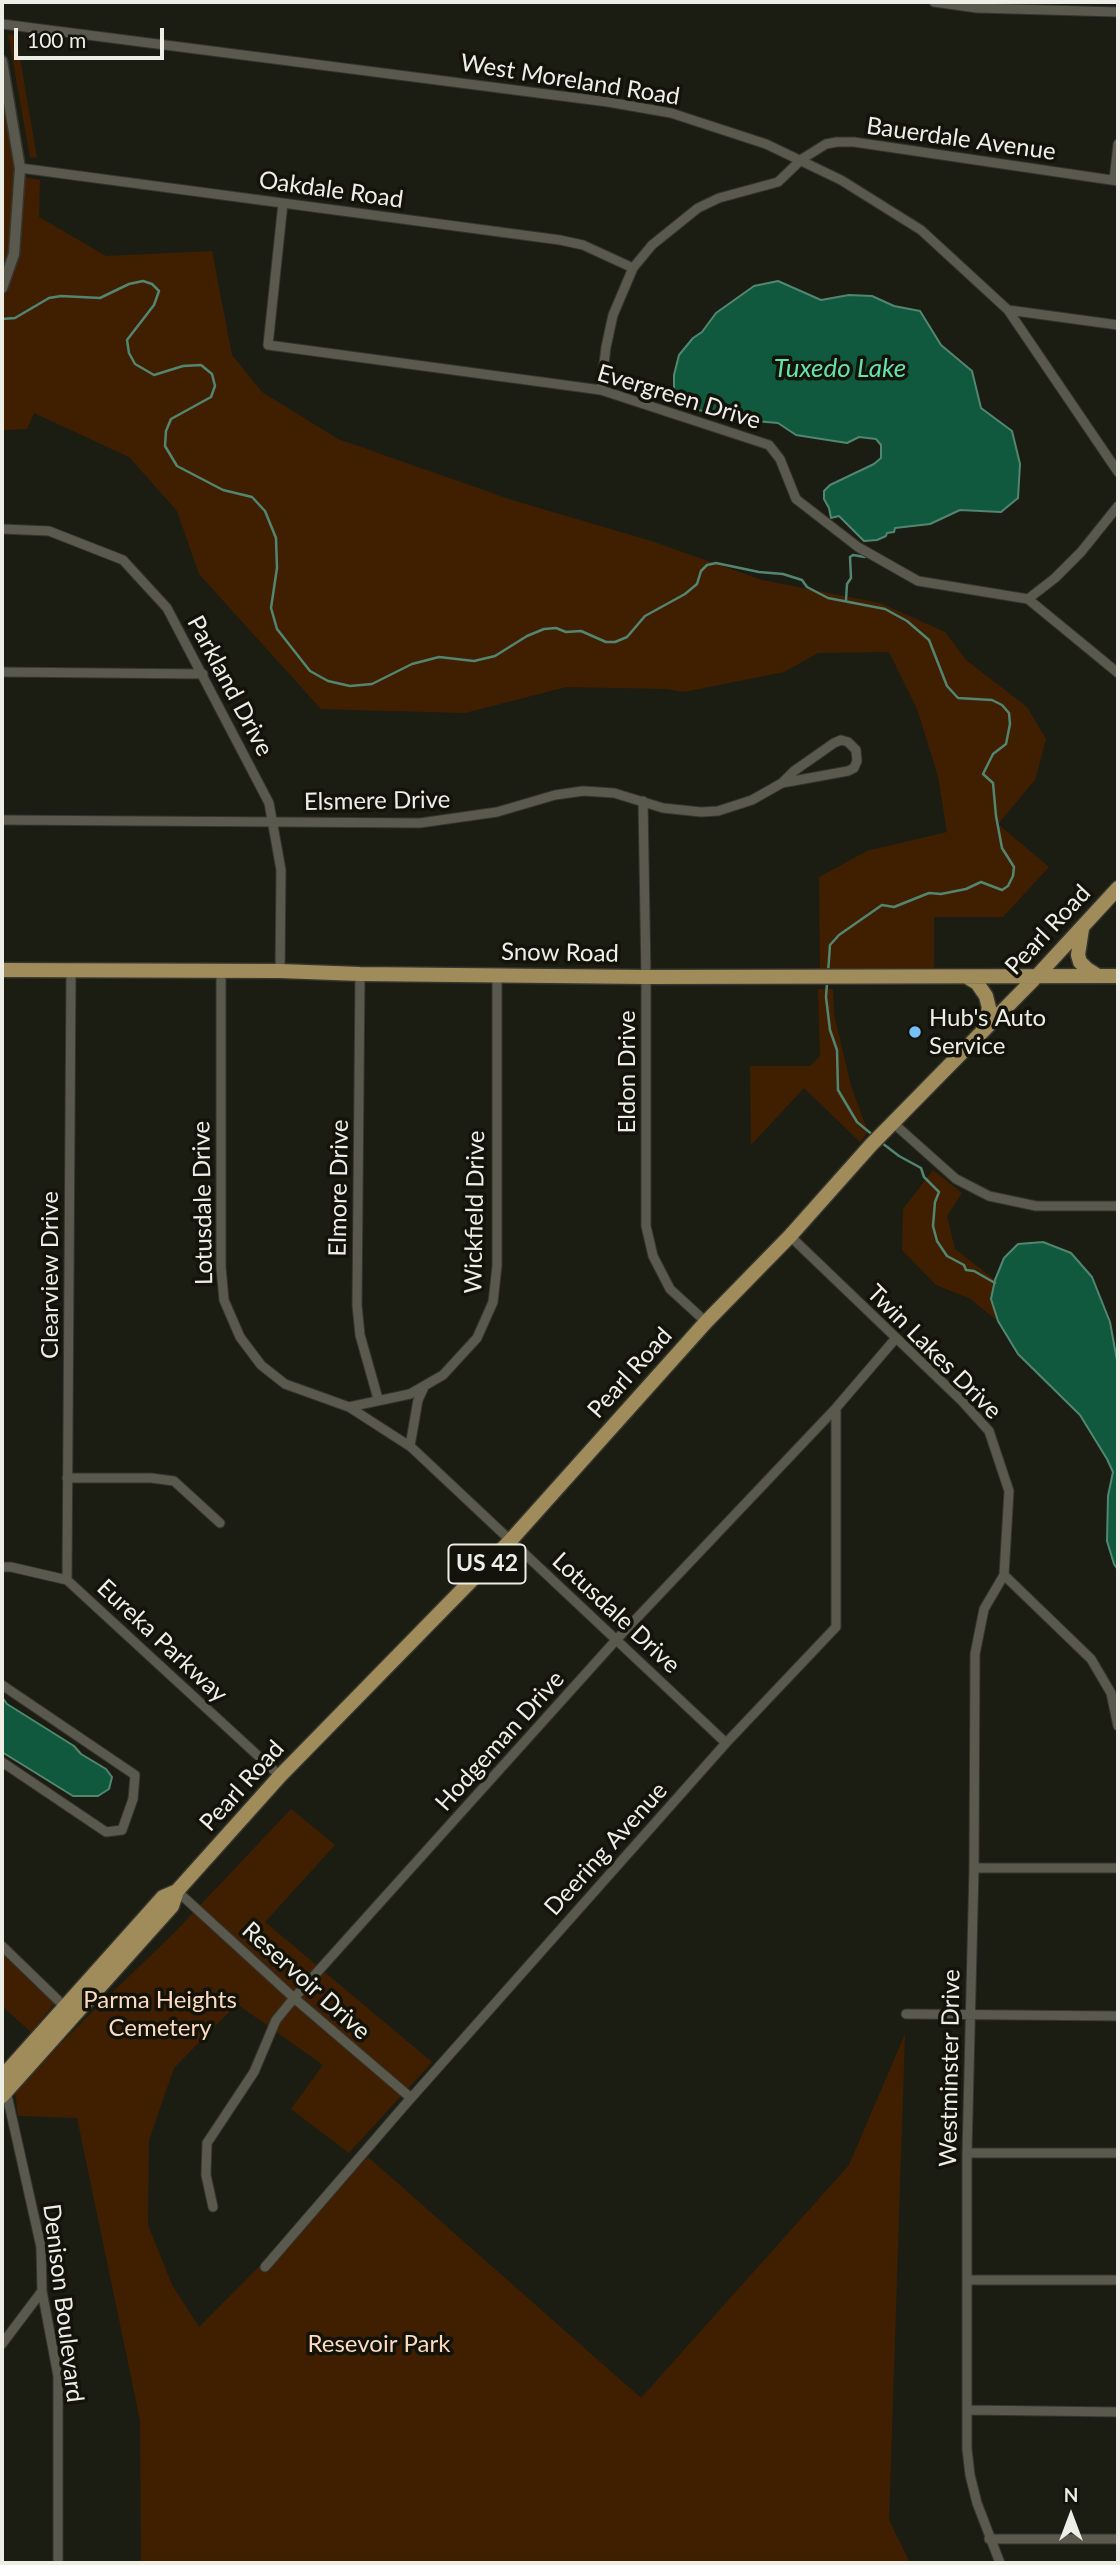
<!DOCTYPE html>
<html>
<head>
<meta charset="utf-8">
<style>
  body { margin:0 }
  #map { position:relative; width:1120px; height:2565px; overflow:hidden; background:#1c1d12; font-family:Lato,sans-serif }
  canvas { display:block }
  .frame { position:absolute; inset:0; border:4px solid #edeee6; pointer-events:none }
  .north { position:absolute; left:1036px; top:2481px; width:70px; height:70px; -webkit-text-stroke:5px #131309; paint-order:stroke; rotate:0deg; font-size:19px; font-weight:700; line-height:28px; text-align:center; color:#edeee6 }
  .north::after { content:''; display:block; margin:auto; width:24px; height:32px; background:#edeee6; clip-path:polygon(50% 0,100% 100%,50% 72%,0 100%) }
  .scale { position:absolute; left:14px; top:28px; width:150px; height:32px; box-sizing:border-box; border:4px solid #edeee6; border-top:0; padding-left:9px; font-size:21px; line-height:24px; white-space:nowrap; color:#edeee6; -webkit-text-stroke:5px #131309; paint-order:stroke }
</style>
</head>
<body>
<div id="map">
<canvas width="1120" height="2565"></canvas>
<div class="frame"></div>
<div class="north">N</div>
<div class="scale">100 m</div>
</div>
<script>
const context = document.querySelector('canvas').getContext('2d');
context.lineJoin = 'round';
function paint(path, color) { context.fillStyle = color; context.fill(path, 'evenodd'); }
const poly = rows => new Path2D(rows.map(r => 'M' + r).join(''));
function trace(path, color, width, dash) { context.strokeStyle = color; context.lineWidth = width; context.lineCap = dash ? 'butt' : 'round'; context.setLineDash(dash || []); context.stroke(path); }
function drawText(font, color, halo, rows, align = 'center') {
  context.font = font + ' Lato,sans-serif'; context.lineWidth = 7; context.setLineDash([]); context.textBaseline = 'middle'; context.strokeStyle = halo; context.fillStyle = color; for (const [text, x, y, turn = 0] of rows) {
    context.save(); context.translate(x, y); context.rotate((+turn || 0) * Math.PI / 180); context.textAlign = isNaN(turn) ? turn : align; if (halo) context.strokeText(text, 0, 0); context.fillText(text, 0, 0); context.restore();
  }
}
paint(poly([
  [8,34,16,35,37,158,30,157],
  [2,51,24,177,40,180,39,217,106,256,212,251,232,355,262,392,338,439,512,500,651,541,762,580,880,603,945,632,966,660,1027,707,1046,739,1035,780,998,824,1049,867,1003,917,934,917,934,971,820,971,819,877,867,851,947,832,938,776,917,709,889,652,818,653,784,672,684,692,667,689,566,687,465,713,321,709,199,574,177,511,129,457,34,413,27,429,2,430],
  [818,989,833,989,834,1014,851,1086,868,1132,860,1142,804,1088,751,1145,750,1066,810,1066,820,1056],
  [933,1170,962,1193,947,1216,955,1249,995,1280,991,1299,998,1321,969,1298,936,1285,902,1250,903,1209],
  [291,1809,335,1845,265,1922,432,2062,349,2153,291,2109,323,2065,237,2004,174,2068,149,2140,148,2225,172,2285,199,2327,368,2157,641,2398,849,2165,905,2034,889,2520,910,2563,141,2563,140,2420,77,2118,18,2116,15,2091,86,2018,174,1933],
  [2,1954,55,2003,31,2032,2,2006]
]), '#401f01');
const water = poly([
  [778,281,821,300,849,295,872,296,894,306,920,311,941,345,972,371,981,408,1012,431,1020,464,1018,498,1001,512,960,510,930,524,895,528,894,532,887,533,886,536,877,540,864,541,839,516,831,518,829,508,824,499,824,491,830,485,874,464,881,458,881,445,876,439,859,437,847,443,796,435,778,423,732,419,684,406,674,398,674,375,679,355,693,338,702,332,716,313,754,286,778,281],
  [1043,1242,1071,1253,1092,1277,1110,1322,1118,1366,1118,1570,1114,1564,1107,1541,1108,1496,1113,1472,1107,1459,1080,1415,1018,1354,998,1321,991,1299,995,1280,1004,1258,1018,1244,1043,1242],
  [2,1697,7,1704,74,1746,81,1754,106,1769,112,1777,109,1789,98,1796,73,1796,2,1752,2,1697]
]);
paint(water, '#10593f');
trace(water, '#528671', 2);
trace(poly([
  [2,319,15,318,49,298,61,296,100,298,129,284,143,281,152,284,159,291,154,305,127,340,129,353,135,364,154,375,183,366,201,365,212,374,215,386,211,397,171,419,166,431,165,446,177,466,223,490,252,497,265,511,276,538,277,568,271,608,277,629,310,671,328,681,350,686,372,684,412,664,439,657,474,661,495,656,527,636,544,629,556,628,566,632,581,631,606,642,615,642,627,637,645,616,685,594,697,584,701,571,707,565,716,563,759,572,783,574,802,580,807,587,828,598,885,609,907,621,929,640,947,686,958,698,992,700,1002,705,1009,713,1010,724,1006,744,993,754,983,774,993,783,996,816,1002,848,1014,867,1013,876,1008,886,1002,890,981,882,966,889,941,894,929,893,894,907,882,905,839,935,830,945,828,973],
  [846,600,847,584,851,578,850,557,853,555,865,557],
  [827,983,826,997,830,1030,837,1050,838,1090,857,1122,874,1136],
  [882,1143,899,1156,921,1168,924,1177,939,1192,935,1202,933,1226,937,1241,947,1256,964,1265,966,1270,974,1271,995,1283]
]), '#528671', 2.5);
const minor = poly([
  [934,2,977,8,1118,12],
  [2,24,608,102,671,113,766,144,841,180,921,230,1008,310,1118,472],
  [20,168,560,240,583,245,633,268],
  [1114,180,1118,144],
  [283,203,268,345,601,390,769,445,780,459,796,499,858,547,918,581,1028,599,1118,673],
  [1008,310,1118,325],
  [601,390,606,347,613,315,633,268,652,245,698,208,719,198,778,182,802,159,826,144,837,142,854,142,1118,181],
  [2,529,49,531,123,560,167,608,269,803,281,870,280,971],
  [1028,599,1055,578,1081,552,1118,506],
  [2,672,203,674],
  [643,801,646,977,646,1226,653,1256,670,1289,706,1322],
  [2,820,420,823,497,812,555,795,583,791,614,793,663,808,701,812,718,811,752,800,782,783,794,771,834,743,841,740,848,742,856,750,857,761,854,768,848,771,782,783],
  [221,971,221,1267,224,1300,240,1337,261,1365,285,1384,349,1407,411,1447,726,1743],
  [360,974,357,1305,360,1335,378,1399],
  [892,1122,956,1179,989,1196,1036,1206,1118,1206],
  [790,1236,962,1401,989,1431,1009,1491,1004,1575,1091,1659,1111,1693,1118,1726],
  [349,1407,410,1394,443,1375,477,1338,493,1302,497,1266,497,974],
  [410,1446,418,1400,424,1387],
  [67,1478,151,1478,174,1481,220,1523],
  [2,1567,11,1567,67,1580,280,1776],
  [67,1580,71,971],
  [2,1685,135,1775,133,1799,122,1830,106,1832,2,1762],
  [974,1868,1118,1868],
  [177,1891,294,1998,411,2098],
  [2,1946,64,2006],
  [906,2014,1118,2016],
  [6,2091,41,2247,42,2291,58,2376,58,2563],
  [967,2153,1118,2153],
  [213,2207,206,2175,207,2143,254,2072,276,2020,294,1998,616,1640,836,1408,896,1338],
  [265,2267,404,2106,726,1743,836,1627,836,1408],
  [967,2280,1118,2280],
  [2,2344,42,2291],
  [967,2410,1118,2412],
  [989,2539,1118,2539],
  [1000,2563,977,2503,970,2475,967,2449,967,2153,974,1868,975,1654,984,1609,1004,1575]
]);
const tertiary = poly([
  [2,61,20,168,14,254,2,288]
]);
const primary = poly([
  [1082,929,1078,955,1080,962,1087,969,1098,976],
  [2,970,280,971,360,974,646,977,1118,976],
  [967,977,977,983,986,996,989,1008,983,1029],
  [2,2077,163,1897,177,1891],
  [2,2096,172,1906,177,1891,280,1776,510,1541,706,1322,790,1236,871,1145,1036,977,1118,888]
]);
trace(minor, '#35352f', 11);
trace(tertiary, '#35352f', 13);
trace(primary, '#35352f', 17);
trace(minor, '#595a4d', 9);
trace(tertiary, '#595a4d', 10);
trace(primary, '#a08c5a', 14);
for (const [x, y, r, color] of [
  [915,1032,7,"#76c0f7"]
]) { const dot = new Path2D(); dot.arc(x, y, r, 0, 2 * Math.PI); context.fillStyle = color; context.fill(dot); trace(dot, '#131309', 2.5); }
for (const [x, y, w] of [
  [487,1564,77]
]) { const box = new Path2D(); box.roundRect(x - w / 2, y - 19.5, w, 39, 5); context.fillStyle = '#131309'; context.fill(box); trace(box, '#edeee6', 2); }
drawText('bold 23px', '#edeee6', null, [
  ["US 42",487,1564]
]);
drawText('24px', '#edeee6', '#131309', [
  ["West Moreland Road",570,80,9],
  ["Bauerdale Avenue",961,139,8],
  ["Oakdale Road",331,190,8],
  ["Evergreen Drive",679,397,17],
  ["Parkland Drive",230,686,62],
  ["Elsmere Drive",377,801,-1],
  ["Pearl Road",1048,930,-47],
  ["Snow Road",560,953,1],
  ["Eldon Drive",627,1072,-90],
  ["Elmore Drive",339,1188,-89],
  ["Lotusdale Drive",203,1203,-91],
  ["Wickfield Drive",475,1212,-89],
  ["Clearview Drive",50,1275,-90],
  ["Twin Lakes Drive",934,1352,45],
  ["Pearl Road",630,1373,-48],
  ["Lotusdale Drive",616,1613,43],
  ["Eureka Parkway",162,1641,43],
  ["Hodgeman Drive",500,1741,-48],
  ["Pearl Road",242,1786,-48],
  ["Deering Avenue",606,1849,-48],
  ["Reservoir Drive",306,1981,42],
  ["Westminster Drive",950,2068,-89],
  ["Denison Boulevard",63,2303,83]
]);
drawText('24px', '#edeee6', '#131309', [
  ["Hub's Auto",929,1018],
  ["Service",929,1046]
], 'left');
drawText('24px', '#fddabf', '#131309', [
  ["Parma Heights",160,2000],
  ["Cemetery",160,2028],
  ["Resevoir Park",379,2344]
]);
drawText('italic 26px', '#66e0ad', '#131309', [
  ["Tuxedo Lake",840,369]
]);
</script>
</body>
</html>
